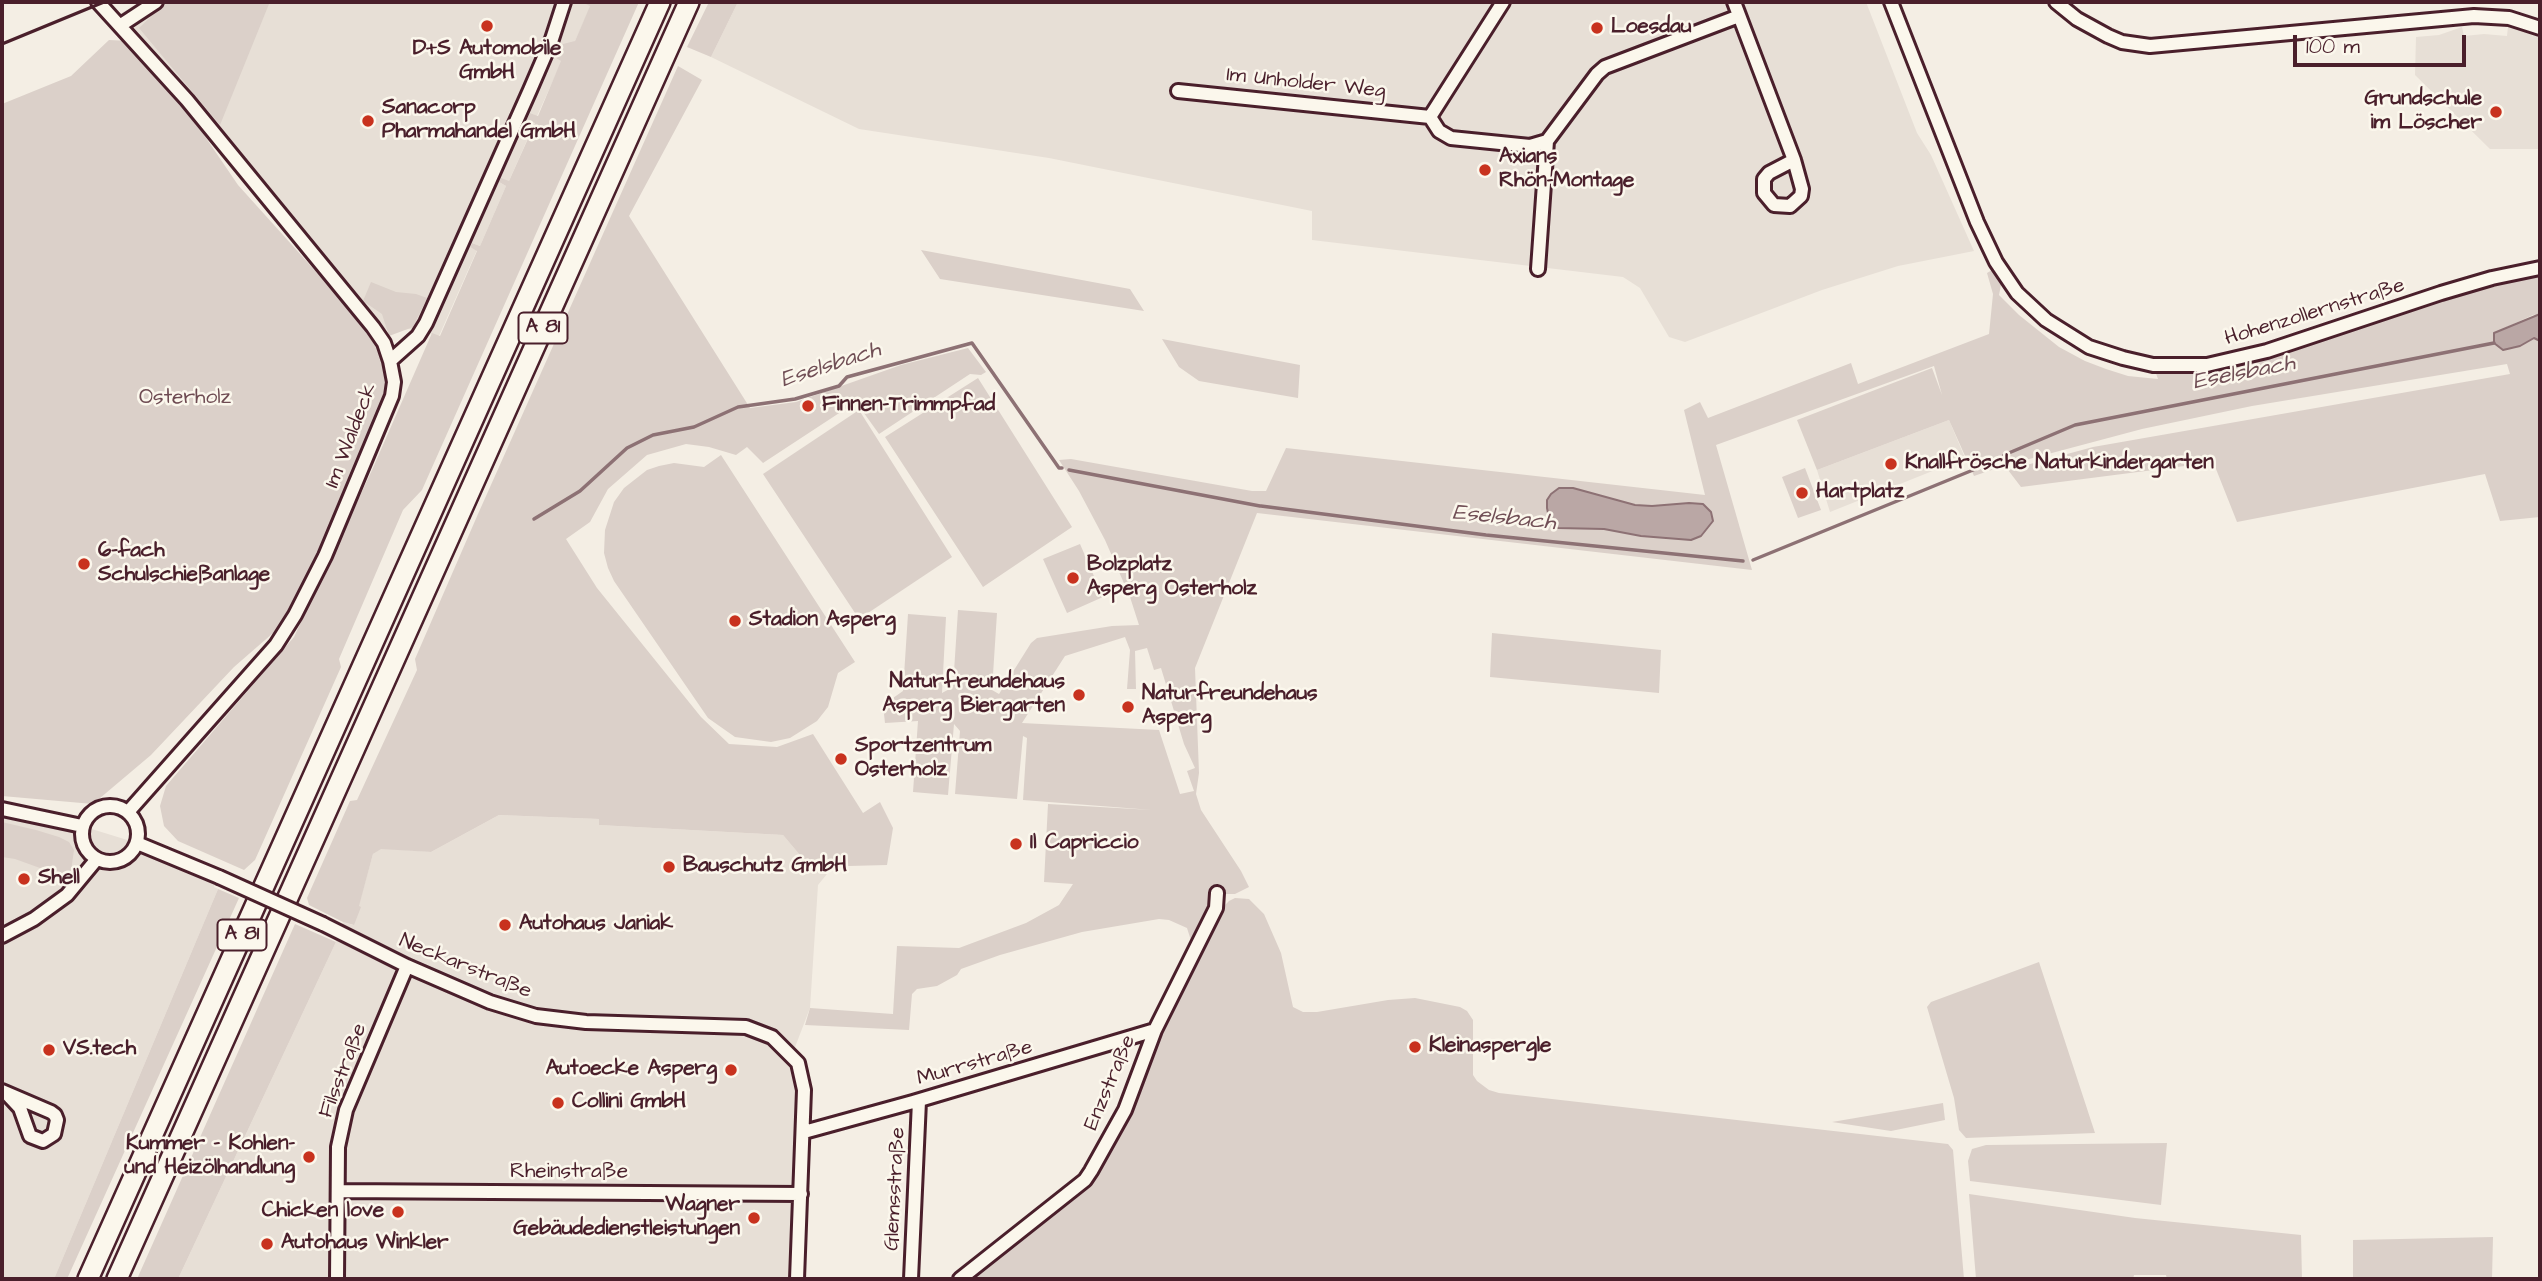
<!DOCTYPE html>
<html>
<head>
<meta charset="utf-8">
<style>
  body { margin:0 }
  #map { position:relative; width:2542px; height:1281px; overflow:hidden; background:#f4eee4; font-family:"Architects Daughter",sans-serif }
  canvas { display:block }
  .frame { position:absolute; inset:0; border:4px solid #4a1f2b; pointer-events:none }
  .scale { position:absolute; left:2293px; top:35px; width:173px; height:32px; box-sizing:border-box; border:4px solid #4a1f2b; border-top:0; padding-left:9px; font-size:21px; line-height:24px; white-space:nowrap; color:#4a1f2b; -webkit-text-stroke:5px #fbf7ec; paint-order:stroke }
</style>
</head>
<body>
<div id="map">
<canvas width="2542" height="1281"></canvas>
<div class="frame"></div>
<div class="scale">100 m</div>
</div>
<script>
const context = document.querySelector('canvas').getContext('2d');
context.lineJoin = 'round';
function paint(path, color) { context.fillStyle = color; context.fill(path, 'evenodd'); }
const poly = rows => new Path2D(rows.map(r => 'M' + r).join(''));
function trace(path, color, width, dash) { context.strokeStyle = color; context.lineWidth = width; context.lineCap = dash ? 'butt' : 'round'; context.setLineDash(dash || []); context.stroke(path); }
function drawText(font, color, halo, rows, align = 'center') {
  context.font = font + ' "Architects Daughter",sans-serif'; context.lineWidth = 5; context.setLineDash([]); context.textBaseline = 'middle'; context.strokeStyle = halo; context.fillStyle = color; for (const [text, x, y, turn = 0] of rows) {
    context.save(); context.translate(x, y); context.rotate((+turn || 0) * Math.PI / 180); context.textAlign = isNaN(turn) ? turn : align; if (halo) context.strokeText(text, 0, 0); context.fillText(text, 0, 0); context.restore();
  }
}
paint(poly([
  [144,2,581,2,591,6,575,41,555,58,562,61,537,116,530,113,528,119,535,122,509,181,499,182,506,186,480,246,472,243,470,247,477,250,439,336,409,329,395,331,373,327,113,17],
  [738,2,1866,2,1917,133,1931,155,1974,251,1898,266,1822,290,1685,342,1669,337,1640,288,1623,277,1312,240,1312,211,1049,158,859,129,711,57],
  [2462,27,2464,36,2484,34,2507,36,2508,27,2540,36,2540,149,2490,149,2415,75,2416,37,2439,35],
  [1949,420,1965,458,1830,512,1817,470],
  [2,809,82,826,137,843,219,877,214,887,218,889,54,1279,2,1279],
  [499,815,599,819,599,825,783,835,810,867,827,874,818,885,810,1008,792,1055,801,1072,797,1279,178,1279,336,942,343,922,353,925,373,854,381,848,431,852]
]), '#e7dfd6');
paint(poly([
  [175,2,244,2,269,4,220,125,139,28,163,5],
  [581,2,639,2,422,490,403,510,339,659,341,667,255,860,244,870,178,841,164,826,160,806,166,786,294,637,372,470,432,333,440,336,477,251,470,247,472,243,480,246,506,186,499,182,501,178,509,181,535,123,527,119,530,113,538,116,561,61,554,57,563,44,575,41,590,6],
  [709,2,738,2,711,57,687,47],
  [109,40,130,41,204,135,238,185,337,295,379,350,388,379,383,400,316,560,288,620,234,667,151,755,93,804,2,796,2,104,71,76],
  [678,66,702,80,629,216,750,408,796,402,901,365,968,348,986,372,981,375,970,374,879,434,856,402,763,463,747,447,736,455,709,447,686,444,647,455,608,489,590,522,566,539,597,588,701,717,729,744,777,747,813,734,863,813,880,802,893,828,887,865,810,867,783,835,599,825,599,819,499,815,431,852,381,849,373,854,359,906,361,907,354,925,343,922,309,905,307,898,350,801,357,800,417,670,415,659,478,514],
  [921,250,1130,289,1144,311,940,279],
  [1999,266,2002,280,1999,295,2019,315,2059,347,2085,361,2106,369,2128,376,2158,379,2153,365,2207,365,2540,268,2540,314,2533,315,2494,333,2520,346,2535,338,2540,341,2540,517,2500,521,2485,474,2237,522,2216,469,2208,463,2021,487,2008,470,2093,447,2510,374,2507,364,2252,406,2142,429,2003,466,1974,476,1949,420,1817,470,1797,420,1932,368,1942,395,1934,366,1716,445,1752,570,1257,513,1195,668,1199,773,1196,794,1201,810,1241,871,1249,887,1235,894,1217,894,1194,950,1187,928,1169,920,1159,919,1082,932,1000,955,961,969,957,975,937,986,917,989,912,994,909,1030,805,1025,810,1008,893,1014,897,946,959,948,1026,923,1059,905,1073,884,1044,882,1048,804,1152,810,1023,800,1027,738,1023,736,1017,799,955,794,960,731,954,724,948,795,913,792,918,721,885,723,883,705,903,691,908,614,946,617,942,693,953,687,958,610,997,613,992,690,999,694,1031,643,1037,638,1112,626,1139,625,1130,597,1105,540,1079,491,1059,460,1071,459,1252,491,1266,491,1286,448,1705,495,1684,410,1700,402,1708,418,1851,363,1858,384,1989,334,1993,294,1987,273],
  [1573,488,1635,505,1652,506,1689,503,1701,536,1690,540,1641,536,1604,529,1558,528],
  [1125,637,1130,650,1127,689,1136,689,1135,651,1147,648,1154,670,1161,668,1184,744,1195,768,1187,771,1194,791,1180,794,1159,730,1022,723,1065,656],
  [371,282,396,292,416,294,427,298,413,327,389,336,382,314,363,301],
  [1162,339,1300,365,1298,398,1199,381,1179,367],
  [978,378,1072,527,983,587,885,437],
  [859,410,952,557,859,619,763,474],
  [721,455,855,662,838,673,828,707,817,721,790,738,771,742,735,737,708,718,614,581,608,568,604,553,605,530,614,502,624,488,647,470,659,466,674,463,704,467],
  [1805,468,1821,510,1798,518,1782,477],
  [1080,544,1103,597,1067,613,1043,559],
  [1492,633,1661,650,1659,693,1490,677],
  [2,822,36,830,59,837,69,842,74,850,71,871,65,877,15,859,2,857],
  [218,889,239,898,67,1279,54,1279],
  [1235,898,1249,899,1264,914,1281,953,1293,1007,1303,1012,1317,1012,1388,1000,1415,998,1460,1007,1467,1011,1473,1020,1473,1075,1477,1081,1489,1090,1499,1093,1948,1144,1953,1150,1964,1279,960,1279,1091,1171,1155,1030,1216,914,1229,901],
  [295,924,336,942,178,1279,137,1279],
  [2039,962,2095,1133,1966,1138,1959,1130,1954,1098,1927,1007,1931,1002],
  [1943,1103,1945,1120,1891,1131,1832,1122],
  [2167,1143,2161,1205,1970,1181,1968,1161,1972,1149,1986,1145],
  [1969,1194,2135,1218,2301,1235,2302,1279,2167,1279,2166,1275,2134,1275,2133,1279,1976,1279],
  [2493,1237,2492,1279,2353,1279,2353,1240]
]), '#dbd0c9');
const water = poly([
  [2540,314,2540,341,2534,338,2520,346,2503,350,2494,343,2494,333,2540,314],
  [1559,488,1573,488,1635,505,1652,506,1689,503,1703,504,1711,512,1713,521,1701,536,1691,540,1641,536,1604,529,1558,528,1550,523,1547,508,1547,500,1551,494,1559,488]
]);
paint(water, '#baa7a5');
trace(water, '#8d7174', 2);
trace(poly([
  [2004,455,2075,425,2494,343],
  [1069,470,1260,506],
  [1261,506,1486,535,1743,561],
  [534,519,580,491,627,448,653,435,694,427,738,407,795,399,839,386,847,377,972,343,1059,468,1062,468],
  [1753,560,1995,461]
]), '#8d7174', 3.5);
const minor = poly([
  [98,2,187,100,373,327,384,343,390,361,394,382,392,396,325,556,295,615,276,645,128,812],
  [1503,2,1430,117,1439,131,1451,138,1530,146,1547,141,1597,74,1605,67,1739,16],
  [1734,2,1794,160,1802,189,1801,196,1790,206,1774,205,1764,193,1764,179,1769,173,1794,160],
  [1891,2,1977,222,1996,262,2017,293,2046,320,2089,347,2123,358,2153,365,2207,365,2267,351,2441,293,2492,278,2540,268],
  [2056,2,2077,19,2108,36,2122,42,2150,46,2474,16,2509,18,2540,28],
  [121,25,156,2],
  [1178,91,1430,117],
  [1538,269,1547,141],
  [390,361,418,336,426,323,530,90,552,39,564,2],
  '82 834a28 28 0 1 1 56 0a28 28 0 1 1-56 0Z',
  [2,809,82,826],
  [137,843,219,877],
  [323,924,407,966,490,1002,536,1016,586,1022,746,1027,772,1037,798,1063,804,1090,797,1279],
  [2,936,34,919,67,895,96,860],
  [2,1091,51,1112,55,1115,57,1120,54,1134,43,1141,30,1136,20,1108,6,1093],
  [804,1132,913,1102,1155,1030],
  [338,1191,801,1194],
  [337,1279,338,1147,346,1110,407,966],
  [911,1279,919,1101],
  [960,1279,1085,1180,1091,1171,1125,1110,1155,1030,1216,908,1217,893]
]);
const highway = poly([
  [88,1279,660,2],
  [117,1279,689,2]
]);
trace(minor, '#4a1f2b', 18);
trace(highway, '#4a1f2b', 24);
trace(minor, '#fbf7ec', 12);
trace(highway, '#fbf7ec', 19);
trace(poly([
  [2,44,104,2]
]), '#4a1f2b', 3.5);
const minorBridge = poly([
  [219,877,323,924]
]);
trace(minorBridge, '#4a1f2b', 18, []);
trace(minorBridge, '#fbf7ec', 12);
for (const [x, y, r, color] of [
  [487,26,7,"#c8321e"],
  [1597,28,7,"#c8321e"],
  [2496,112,7,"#c8321e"],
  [368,121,7,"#c8321e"],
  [1485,170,7,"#c8321e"],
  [808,406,7,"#c8321e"],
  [1891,464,7,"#c8321e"],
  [1802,493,7,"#c8321e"],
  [84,564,7,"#c8321e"],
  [1073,578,7,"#c8321e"],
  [735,621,7,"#c8321e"],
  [1079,695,7,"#c8321e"],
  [1128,707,7,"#c8321e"],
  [841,759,7,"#c8321e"],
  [1016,844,7,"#c8321e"],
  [669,867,7,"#c8321e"],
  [24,879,7,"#c8321e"],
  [505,925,7,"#c8321e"],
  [1415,1047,7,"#c8321e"],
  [49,1050,7,"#c8321e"],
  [731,1070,7,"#c8321e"],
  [558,1103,7,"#c8321e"],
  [309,1157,7,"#c8321e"],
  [398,1212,7,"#c8321e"],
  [754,1218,7,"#c8321e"],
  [267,1244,7,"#c8321e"]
]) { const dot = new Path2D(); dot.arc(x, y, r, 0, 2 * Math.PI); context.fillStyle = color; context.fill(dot); trace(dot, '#fbf7ec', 2.5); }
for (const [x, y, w] of [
  [543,328,49],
  [242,935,49]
]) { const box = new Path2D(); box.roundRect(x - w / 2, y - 15.5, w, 31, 5); context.fillStyle = '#fbf7ec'; context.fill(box); trace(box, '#4a1f2b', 2); }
drawText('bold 19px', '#4a1f2b', null, [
  ["A 81",543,328],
  ["A 81",242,935]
]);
drawText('bold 21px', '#4a1f2b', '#fbf7ec', [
  ["Loesdau",1611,28],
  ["D+S Automobile",487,50,"center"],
  ["GmbH",487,74,"center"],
  ["Grundschule",2482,100,"right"],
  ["im Löscher",2482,124,"right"],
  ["Sanacorp",382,109],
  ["Pharmahandel GmbH",382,133],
  ["Axians",1499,158],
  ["Rhön-Montage",1499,182],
  ["Finnen-Trimmpfad",822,406],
  ["Knallfrösche Naturkindergarten",1905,464],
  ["Hartplatz",1816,493],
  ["6-fach",98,552],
  ["Schulschießanlage",98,576],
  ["Bolzplatz",1087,566],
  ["Asperg Osterholz",1087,590],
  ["Stadion Asperg",749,621],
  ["Naturfreundehaus",1065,683,"right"],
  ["Asperg Biergarten",1065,707,"right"],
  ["Naturfreundehaus",1142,695],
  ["Asperg",1142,719],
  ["Sportzentrum",855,747],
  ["Osterholz",855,771],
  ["Il Capriccio",1030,844],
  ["Bauschutz GmbH",683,867],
  ["Shell",38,879],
  ["Autohaus Janiak",519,925],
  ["Kleinaspergle",1429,1047],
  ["VS.tech",63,1050],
  ["Autoecke Asperg",717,1070,"right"],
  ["Collini GmbH",572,1103],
  ["Kummer - Kohlen-",295,1145,"right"],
  ["und Heizölhandlung",295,1169,"right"],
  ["Wagner",740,1206,"right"],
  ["Gebäudedienstleistungen",740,1230,"right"],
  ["Chicken love",384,1212,"right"],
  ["Autohaus Winkler",281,1244]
], 'left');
drawText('21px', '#4a1f2b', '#fbf7ec', [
  ["Im Unholder Weg",1306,84,6],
  ["Hohenzollernstraße",2315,313,-17],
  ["Im Waldeck",352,436,-69],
  ["Neckarstraße",465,967,22],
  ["Murrstraße",975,1064,-16],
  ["Filsstraße",344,1071,-69],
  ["Enzstraße",1111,1083,-67],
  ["Rheinstraße",569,1173],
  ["Glemsstraße",896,1189,-87]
]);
drawText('21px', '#6e4b52', '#fbf7ec', [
  ["Osterholz",185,399]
]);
drawText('italic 23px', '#714f56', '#fbf7ec', [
  ["Eselsbach",831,366,-18],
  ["Eselsbach",2244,374,-11],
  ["Eselsbach",1504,519,6]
]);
</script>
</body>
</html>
